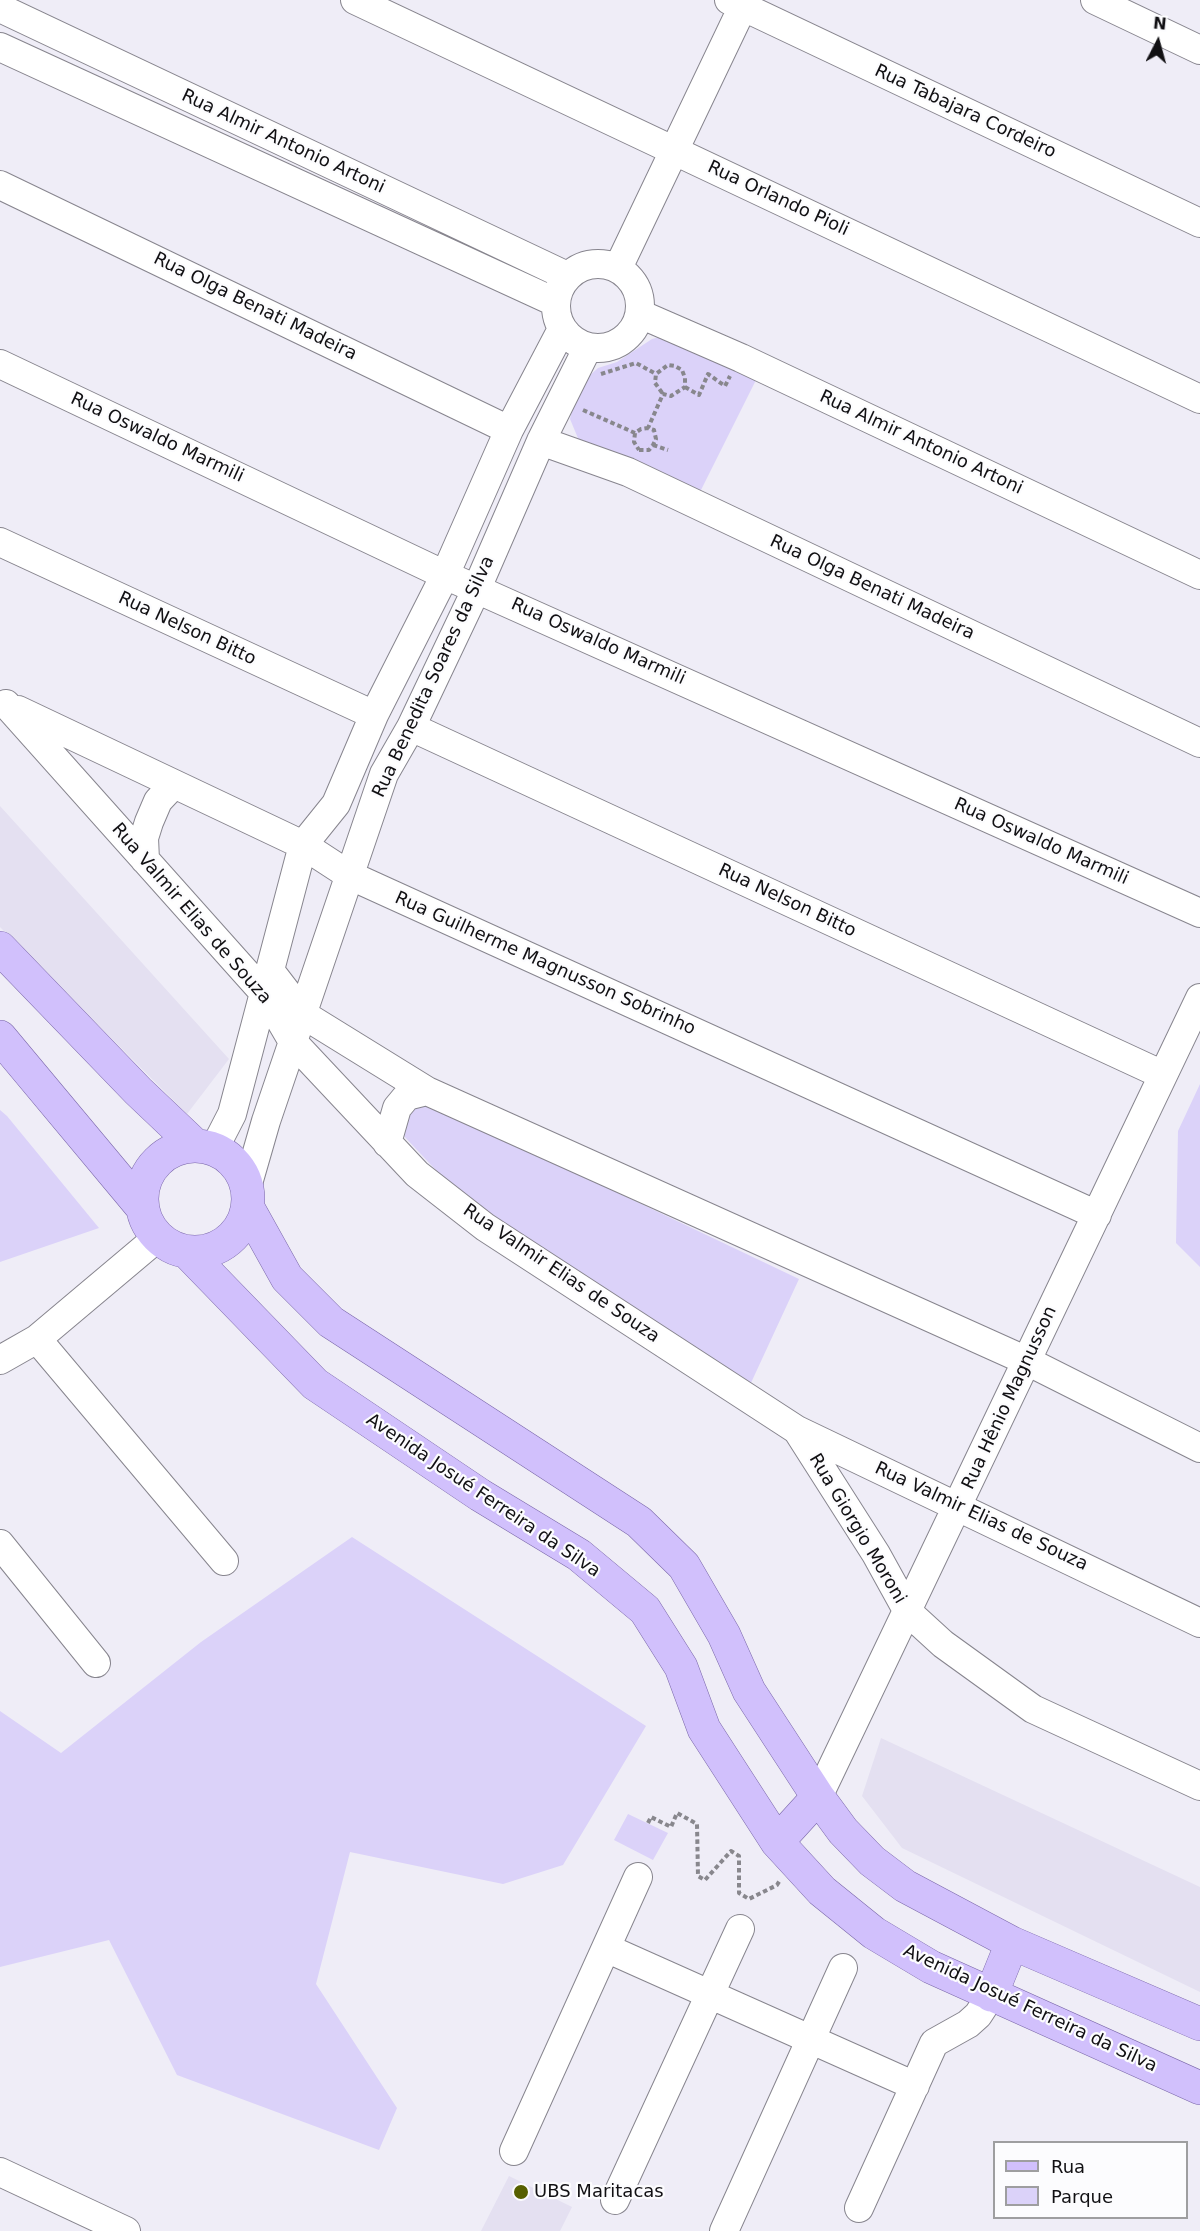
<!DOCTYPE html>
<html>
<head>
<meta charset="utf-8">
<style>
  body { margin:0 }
  #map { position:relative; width:1200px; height:2231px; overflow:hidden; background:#efedf7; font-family:"DejaVu Sans",sans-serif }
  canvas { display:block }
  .legend { position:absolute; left:993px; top:2141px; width:195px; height:78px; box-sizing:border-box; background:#fcfcfe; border:2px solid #9e9ea0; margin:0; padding:8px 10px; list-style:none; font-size:18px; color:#111013 }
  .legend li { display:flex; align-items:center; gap:12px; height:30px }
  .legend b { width:30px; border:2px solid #9e9ea0 }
  .north { position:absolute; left:1128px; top:12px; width:60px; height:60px; -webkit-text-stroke:4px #fcfcfe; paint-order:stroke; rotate:6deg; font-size:16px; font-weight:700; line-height:24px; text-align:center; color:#111013 }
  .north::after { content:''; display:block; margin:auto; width:21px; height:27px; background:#111013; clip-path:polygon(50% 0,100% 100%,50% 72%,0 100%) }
</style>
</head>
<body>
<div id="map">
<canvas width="1200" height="2231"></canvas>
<ul class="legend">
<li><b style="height:8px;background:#d1c0fc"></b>Rua</li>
<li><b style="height:16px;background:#dbd2f9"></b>Parque</li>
</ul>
<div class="north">N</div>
</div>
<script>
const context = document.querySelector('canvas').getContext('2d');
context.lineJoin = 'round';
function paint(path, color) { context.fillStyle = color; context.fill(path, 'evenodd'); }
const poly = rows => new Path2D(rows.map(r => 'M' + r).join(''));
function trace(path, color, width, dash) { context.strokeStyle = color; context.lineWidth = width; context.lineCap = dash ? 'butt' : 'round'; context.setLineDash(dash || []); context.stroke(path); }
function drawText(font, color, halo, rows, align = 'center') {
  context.font = font + ' "DejaVu Sans",sans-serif'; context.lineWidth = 4.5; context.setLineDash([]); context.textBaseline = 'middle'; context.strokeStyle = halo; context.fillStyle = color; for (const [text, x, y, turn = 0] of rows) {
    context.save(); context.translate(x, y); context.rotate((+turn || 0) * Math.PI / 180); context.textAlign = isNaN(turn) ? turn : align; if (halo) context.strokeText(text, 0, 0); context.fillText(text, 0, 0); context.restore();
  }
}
paint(poly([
  [0,806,229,1059,187,1114,0,927],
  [881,1738,1200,1887,1200,1992,902,1848,862,1796],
  [509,2176,572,2207,560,2231,481,2231]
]), '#e4e0f1');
paint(poly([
  [664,336,756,380,698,496,580,443,570,419,573,404,588,377,598,368,617,362,652,339],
  [1200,1084,1200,1267,1176,1243,1178,1131],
  [429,1103,799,1279,750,1385,477,1214,402,1134,403,1112],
  [0,1110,7,1116,99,1228,0,1262],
  [352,1537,646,1726,563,1865,503,1884,350,1852,316,1984,397,2108,379,2150,177,2075,109,1940,0,1967,0,1711,61,1753,201,1642],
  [628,1814,668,1833,653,1860,614,1840]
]), '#dbd2f9');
const minor = poly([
  [355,0,1200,399],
  [729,0,1200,223],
  [1095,0,1200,50],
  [0,8,567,276],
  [0,47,555,302],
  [0,185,509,430],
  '556 306a42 42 0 1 1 84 0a42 42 0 1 1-84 0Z',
  [618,268,746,0],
  [640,314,741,358,1200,575],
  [0,364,445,575,1200,913],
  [541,441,628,472,1200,743],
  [0,542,374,715],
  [6,704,265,994,293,1042,417,1174,485,1227,797,1430,1200,1623],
  [18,710,303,845,349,875,1097,1215],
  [411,727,1163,1075],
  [145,860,144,838,149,822,158,801,174,784],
  [271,972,304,1015,427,1091,1027,1361,1200,1448],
  [387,1143,397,1108,407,1096,427,1091],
  [214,1149,232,1114,303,845,336,804,374,715,445,575,509,430,562,329],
  [247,1187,266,1121,384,774,411,727,477,588,541,441,588,347],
  [37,1339,224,1561],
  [0,1360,37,1339,157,1238],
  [797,1430,876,1554,908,1612,943,1644,1033,1709,1200,1786],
  [0,1544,96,1663],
  [818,1797,1200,998],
  [606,1948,915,2086],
  [514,2151,638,1877],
  [0,2172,126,2231],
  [615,2200,740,1929],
  [859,2208,934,2043,968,2024,978,2015,991,1995],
  [724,2231,843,1968]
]);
const major = poly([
  [0,948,138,1091,196,1146],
  [0,1037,141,1206],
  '142 1199a53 53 0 1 1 106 0a53 53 0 1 1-106 0Z',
  [248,1208,287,1278,331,1322,639,1522,684,1566,724,1635,749,1691,818,1797,843,1831,872,1861,905,1886,1012,1943,1200,2024],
  [188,1253,315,1384,480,1495,579,1555,645,1610,681,1667,704,1729,777,1842,822,1891,874,1933,931,1967,1200,2088],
  [777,1842,818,1797],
  [991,1995,1012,1943]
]);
trace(minor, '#87858e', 30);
trace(major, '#7a67a9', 34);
trace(poly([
  [601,374,636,363,656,374],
  [685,387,699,395,708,374,725,386,730,376],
  [583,410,635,433,641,429,648,428],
  [635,433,634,442,639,450],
  [653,445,668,450],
  [639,450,649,450,653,445,656,439,654,430,648,428,663,394,671,396,685,387,685,378,682,370,675,366,668,365,656,374,655,383,663,394],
  [648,1823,651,1817,671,1827,677,1813,697,1824,698,1876,705,1880,731,1851,739,1856,739,1893,749,1899,777,1885,780,1880]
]), '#88878d', 4, [4.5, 3]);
trace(minor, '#fff', 28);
trace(major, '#d1c0fc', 33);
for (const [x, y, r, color] of [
  [521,2192,8,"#576000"]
]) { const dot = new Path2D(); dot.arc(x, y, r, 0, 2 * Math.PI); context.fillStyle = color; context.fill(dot); trace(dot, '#fcfcfe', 2); }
drawText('18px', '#111013', '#fcfcfe', [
  ["Rua Tabajara Cordeiro",965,112,25],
  ["Rua Almir Antonio Artoni",283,142,25],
  ["Rua Orlando Pioli",778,199,25],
  ["Rua Olga Benati Madeira",255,307,26],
  ["Rua Oswaldo Marmili",157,438,25],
  ["Rua Almir Antonio Artoni",921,443,25],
  ["Rua Olga Benati Madeira",872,588,25],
  ["Rua Nelson Bitto",187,629,25],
  ["Rua Oswaldo Marmili",598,642,24],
  ["Rua Benedita Soares da Silva",434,677,-65],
  ["Rua Oswaldo Marmili",1041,842,24],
  ["Rua Nelson Bitto",787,901,25],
  ["Rua Valmir Elias de Souza",191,914,49],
  ["Rua Guilherme Magnusson Sobrinho",545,964,24],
  ["Rua Valmir Elias de Souza",561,1274,34],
  ["Rua Hênio Magnusson",1010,1398,-65],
  ["Avenida Josué Ferreira da Silva",483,1496,34],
  ["Rua Valmir Elias de Souza",981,1517,25],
  ["Rua Giorgio Moroni",857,1529,59],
  ["Avenida Josué Ferreira da Silva",1030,2009,25]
]);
drawText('18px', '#111013', '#fcfcfe', [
  ["UBS Maritacas",534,2192]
], 'left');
</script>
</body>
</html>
